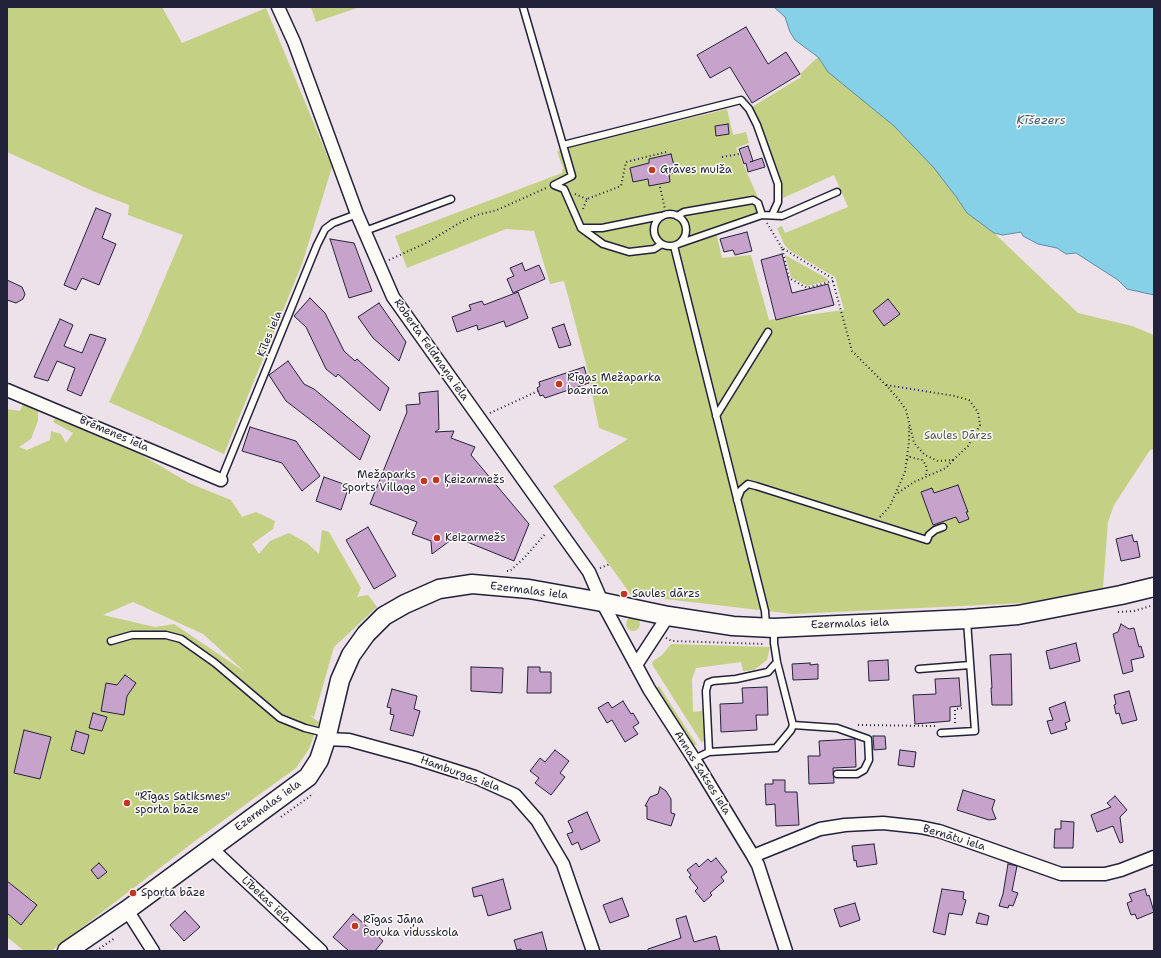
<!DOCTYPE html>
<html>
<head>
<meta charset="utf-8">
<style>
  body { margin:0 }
  #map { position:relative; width:1161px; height:958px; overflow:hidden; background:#ede1ea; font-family:"Shantell Sans",sans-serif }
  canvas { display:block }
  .frame { position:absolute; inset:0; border:8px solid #22223b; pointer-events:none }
</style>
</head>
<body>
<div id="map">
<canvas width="1161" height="958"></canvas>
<div class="frame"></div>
</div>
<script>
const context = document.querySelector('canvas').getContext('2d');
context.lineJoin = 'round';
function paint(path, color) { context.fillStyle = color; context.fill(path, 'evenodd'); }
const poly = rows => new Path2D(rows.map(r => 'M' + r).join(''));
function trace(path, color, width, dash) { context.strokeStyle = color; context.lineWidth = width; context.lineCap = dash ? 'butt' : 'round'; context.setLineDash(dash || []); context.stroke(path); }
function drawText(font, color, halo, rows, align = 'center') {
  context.font = font + ' "Shantell Sans",sans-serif'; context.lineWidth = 3; context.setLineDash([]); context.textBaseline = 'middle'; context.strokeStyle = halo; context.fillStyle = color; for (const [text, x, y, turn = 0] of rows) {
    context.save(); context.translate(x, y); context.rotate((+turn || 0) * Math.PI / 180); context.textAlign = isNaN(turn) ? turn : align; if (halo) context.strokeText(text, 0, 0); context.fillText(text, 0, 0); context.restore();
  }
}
paint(poly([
  [7,7,162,7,182,43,266,8,332,167,302,264,224,454,109,402,139,338,183,235,128,215,129,205,95,192,7,152],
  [311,7,360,7,316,22],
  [818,57,828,72,894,126,934,168,957,198,967,213,994,233,1078,313,1132,326,1154,335,1154,449,1150,450,1114,505,1108,522,1103,588,1025,603,793,614,631,595,553,486,628,439,599,428,586,364,564,281,550,284,534,231,506,229,407,268,395,236,562,173,563,168,557,151,727,109,733,135,746,132,749,143,736,148,764,211,716,227,717,236,722,258,751,255,769,320,844,310,835,277,789,250,784,244,777,228,782,226,785,233,848,207,834,175,783,198,779,173,752,107,801,77,800,74],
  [785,255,828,279,828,281,807,286,791,277],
  [25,399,38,406,38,421,31,439,19,447,27,450,50,440,51,431,61,434,66,443,73,433,53,422,55,418,142,455,189,483,231,500,242,517,256,512,275,521,273,529,252,544,259,554,270,541,289,533,307,543,319,554,322,530,329,532,361,588,357,597,368,595,377,607,334,647,314,717,309,715,319,722,309,749,296,768,199,838,51,951,24,951,7,937,7,409,20,411],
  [133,602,203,634,245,672,174,624,155,627,103,615],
  '626 624a7 7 0 1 1 14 0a7 7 0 1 1-14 0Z',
  [671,644,770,647,767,660,754,670,743,671,741,662,696,668,692,679,693,712,702,711,704,740,702,743,653,666,652,662,662,655],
  [659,686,697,745,692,745,655,688]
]), '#c4d184');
const water = poly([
  [774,7,1154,7,1154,295,1127,289,1118,280,1076,253,1066,254,1057,248,1038,244,1023,236,1021,232,1003,235,994,233,967,213,957,198,934,168,894,126,828,72,818,57,795,40,790,32,785,17,774,7]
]);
paint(water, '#87d1e8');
trace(water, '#5f8ba3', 1);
const building = poly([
  [746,27,768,64,786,52,800,74,752,103,730,67,710,78,697,55,746,27],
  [728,124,729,134,716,136,715,126,728,124],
  [748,146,753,161,750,162,762,158,765,167,748,172,746,163,744,164,739,149,748,146],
  [671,154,676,173,669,174,670,182,649,186,648,179,633,182,630,168,649,163,649,159,671,154],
  [96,208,111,214,102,238,116,244,99,285,82,278,76,290,64,285,96,208],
  [747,232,752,251,735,255,733,250,724,252,720,239,747,232],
  [330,239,354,243,372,291,349,298,330,239],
  [782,254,792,293,828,284,834,305,776,320,761,260,782,254],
  [522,263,525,271,539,265,545,279,513,293,507,279,514,276,510,268,522,263],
  [7,280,22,287,25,294,23,299,16,303,7,300,7,280],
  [518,292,528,318,506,327,504,321,478,330,477,325,457,332,452,317,471,310,469,305,482,301,484,305,518,292],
  [310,298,325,313,344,351,355,361,357,359,389,388,380,411,338,374,336,377,326,369,306,327,294,316,310,298],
  [888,299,900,314,884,326,873,311,888,299],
  [379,303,406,342,399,361,373,338,358,317,379,303],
  [60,319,73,325,64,346,82,353,90,334,106,339,81,396,67,390,75,368,57,361,48,381,34,377,60,319],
  [564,324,571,345,559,348,552,328,564,324],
  [288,361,304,384,314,389,370,436,360,460,316,424,286,401,269,375,288,361],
  [584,367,589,383,545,398,543,395,540,396,537,388,540,386,539,382,584,367],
  [438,391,439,429,435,432,454,431,451,438,475,447,471,455,529,524,514,561,455,537,432,554,431,541,412,534,417,522,370,504,407,412,406,405,420,404,419,393,438,391],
  [250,427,296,441,320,476,302,491,282,463,242,451,250,427],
  [324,477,349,486,341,510,316,501,324,477],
  [958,485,968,512,966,512,969,519,959,523,956,517,933,525,921,492,932,488,934,493,958,485],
  [368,527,396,576,374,589,346,540,368,527],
  [1132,535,1134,542,1137,541,1140,557,1121,561,1116,539,1132,535],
  [1121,624,1129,629,1134,628,1139,647,1141,646,1144,657,1131,660,1133,671,1123,674,1113,634,1118,632,1121,624],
  [1076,643,1080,661,1050,669,1046,651,1076,643],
  [1011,654,1012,705,992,705,991,688,992,688,990,655,1011,654],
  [888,660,889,680,869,681,868,661,888,660],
  [810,663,810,665,818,664,818,679,793,680,792,664,810,663],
  [471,667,503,668,502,693,471,691,471,667],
  [528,667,540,667,540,672,551,672,551,693,527,693,528,667],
  [125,675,136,683,127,696,124,715,101,711,106,683,117,685,125,675],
  [959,678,961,706,950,707,950,721,915,724,913,695,936,694,935,679,959,678],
  [767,687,768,715,756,715,757,730,721,732,720,704,743,703,742,688,767,687],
  [392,689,417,696,414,709,420,711,413,736,390,730,394,715,390,714,391,708,387,707,392,689],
  [1129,691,1137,720,1122,724,1119,713,1116,714,1114,705,1116,704,1114,695,1129,691],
  [623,701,631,714,633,713,639,723,633,727,638,734,625,742,612,720,607,723,598,708,608,702,612,708,623,701],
  [1065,702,1070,721,1065,723,1067,729,1051,734,1047,721,1053,720,1049,708,1065,702],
  [93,713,107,717,102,731,89,728,93,713],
  [24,730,51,737,40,779,14,773,24,730],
  [76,731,89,735,84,754,71,750,76,731],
  [873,736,885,736,886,749,874,750,873,736],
  [855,739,856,767,833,768,834,783,809,784,808,756,820,756,819,741,855,739],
  [555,750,569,761,560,773,565,777,551,795,535,783,539,778,530,771,540,758,545,762,555,750],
  [900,750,916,752,914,767,898,765,900,750],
  [773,780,785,780,785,792,797,792,799,825,776,826,775,804,766,805,765,784,773,784,773,780],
  [660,787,666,791,671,799,671,813,675,814,671,826,647,819,647,806,645,806,650,797,658,794,660,787],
  [963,790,995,800,992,809,996,819,989,820,957,810,963,790],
  [1115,796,1127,810,1120,817,1123,842,1120,843,1113,826,1097,832,1091,815,1111,807,1107,803,1115,796],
  [587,812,600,841,581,850,578,842,572,845,567,834,573,832,568,821,587,812],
  [1061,821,1074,822,1073,848,1054,848,1055,829,1061,829,1061,821],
  [874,844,877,864,857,867,856,860,854,861,852,846,874,844],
  [716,858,727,872,721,877,724,881,710,893,712,895,704,902,695,891,698,888,689,877,691,875,687,870,696,863,699,867,708,859,711,862,716,858],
  [99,863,107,872,98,879,91,870,99,863],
  [1008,864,1017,866,1012,891,1018,893,1013,906,1009,905,1008,908,999,906,1003,894,1008,864],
  [503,879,511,909,488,916,482,895,474,897,472,888,503,879],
  [7,881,37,905,21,925,7,913,7,881],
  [942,889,964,892,963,899,966,900,962,915,949,913,945,935,933,932,942,889],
  [1145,889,1147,896,1149,895,1154,912,1137,919,1135,914,1131,915,1127,903,1132,901,1129,894,1145,889],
  [622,898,629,916,610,923,603,905,622,898],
  [855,903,860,920,840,927,834,909,855,903],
  [185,911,200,927,184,941,170,925,185,911],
  [979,913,989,916,987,925,976,923,979,913],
  [353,914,383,941,375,951,349,951,333,937,353,914],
  [686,916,694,942,716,936,720,951,648,951,648,949,681,938,676,919,686,916],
  [542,932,547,951,522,951,521,949,517,950,514,940,542,932]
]);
paint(building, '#c7a3cc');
trace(building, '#22223b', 1);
const lane = poly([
  [523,7,572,176,554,185,564,189,581,228],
  [563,145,741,100,749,109,757,125,778,184,778,202,772,215],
  '654 230a16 16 0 1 1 32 0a16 16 0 1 1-32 0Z',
  [661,216,602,228,581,228,603,244,629,252,654,249,662,244],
  [677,216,684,212,753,200,758,203,762,215],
  [365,231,451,199],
  [678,244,762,215,782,216,837,192],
  [674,246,765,611,766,625],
  [716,416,768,332],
  [221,480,317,245,325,229,333,223,357,214],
  [737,500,741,490,748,484,756,486,927,540,929,535,935,530,943,527],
  [774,629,774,643,777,662,793,725],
  [111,641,132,635,166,635,181,639,215,663,280,718,305,728,325,733],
  [919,669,970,665],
  [941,733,975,731,967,621],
  [709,752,706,691,708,683,713,681,736,679,768,672,777,662],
  [694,759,709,752,776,748,791,730,793,725,837,728,868,739,869,760,864,770,857,774,837,774]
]);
const street = poly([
  [278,7,294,42,357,214,393,297,589,572,602,602,649,689,694,759,753,856,758,865,786,951],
  [7,390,221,480],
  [636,665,668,616],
  [326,739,349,740,415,758,475,777,515,795,537,820,563,864,593,951],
  [211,848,321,951],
  [753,856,820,829,845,825,883,823,920,827,939,831,1061,874,1105,874,1121,870,1154,857],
  [127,910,153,951]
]);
const secondary = poly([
  [67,951,127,910,308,777,319,760,326,739,340,680,351,655,366,634,384,616,405,604,439,589,472,584,529,589,602,602,668,616,733,626,774,628,967,619,1018,615,1121,595,1154,587]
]);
trace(lane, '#22223b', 9);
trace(street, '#22223b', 15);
trace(secondary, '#22223b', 21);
trace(poly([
  [722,157,739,154],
  [660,187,665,209],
  [575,194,587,199],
  [583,209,587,199,621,186,626,162,666,152],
  [767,223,782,248],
  [389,260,428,242,461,222,477,215,497,210,546,188],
  [833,281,807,288,789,278,782,248,832,278,852,351,886,385,900,401,906,410,914,443,925,455,938,461,953,460,968,446,980,425,978,412,969,400,955,396,886,385],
  [490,413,538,391],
  [907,460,910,457,922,460,926,465,927,472,925,477],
  [898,493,914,482,946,468,953,460],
  [880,517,890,506,905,472,909,442,909,427],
  [600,568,610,564],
  [507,571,510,571,524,558,546,533],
  [1118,612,1134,611,1154,605],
  [666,638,672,641,765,644],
  [955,723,955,709,964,708],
  [858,725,935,726],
  [281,817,309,797,313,793],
  [96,951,115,938]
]), '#22223b', 2, [1, 3]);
trace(lane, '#fdfcf7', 6);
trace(street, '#fdfcf7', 12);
trace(secondary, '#fdfcf7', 18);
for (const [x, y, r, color] of [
  [652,170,4,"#c8321e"],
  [559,384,4,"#c8321e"],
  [436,480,4,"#c8321e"],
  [424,481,4,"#c8321e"],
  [437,538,4,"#c8321e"],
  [624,594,4,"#c8321e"],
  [127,803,4,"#c8321e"],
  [133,893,4,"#c8321e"],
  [355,926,4,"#c8321e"]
]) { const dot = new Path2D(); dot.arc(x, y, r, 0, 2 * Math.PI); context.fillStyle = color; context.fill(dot); trace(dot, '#fdfcf7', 1.5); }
drawText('11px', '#22223b', '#fdfcf7', [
  ["Grāves muiža",660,170],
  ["Rīgas Mežaparka",567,378],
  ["baznīca",567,391],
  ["Mežaparks",416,475,"right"],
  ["Sports Village",416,488,"right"],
  ["Ķeizarmežs",444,480],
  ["Keizarmežs",445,538],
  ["Saules dārzs",632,594],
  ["\"Rīgas Satiksmes\"",135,797],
  ["sporta bāze",135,810],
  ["Sporta bāze",141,893],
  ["Rīgas Jāņa",363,920],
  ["Poruka vidusskola",363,933]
], 'left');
drawText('11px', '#22223b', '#fdfcf7', [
  ["Ķīles iela",270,334,-68],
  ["Roberta Feldmaņa iela",431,350,55],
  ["Brēmenes iela",114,434,23],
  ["Ezermalas iela",529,591,7],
  ["Ezermalas iela",850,624,-2],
  ["Annas Sakses iela",702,773,58],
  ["Hamburgas iela",460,774,20],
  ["Ezermalas iela",268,806,-36],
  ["Bernātu iela",954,838,17],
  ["Lībekas iela",266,900,43]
]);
drawText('11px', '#535751', '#fdfcf7', [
  ["Saules Dārzs",958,436]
]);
drawText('italic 12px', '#40576f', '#fdfcf7', [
  ["Ķīšezers",1041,121]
]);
</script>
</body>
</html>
